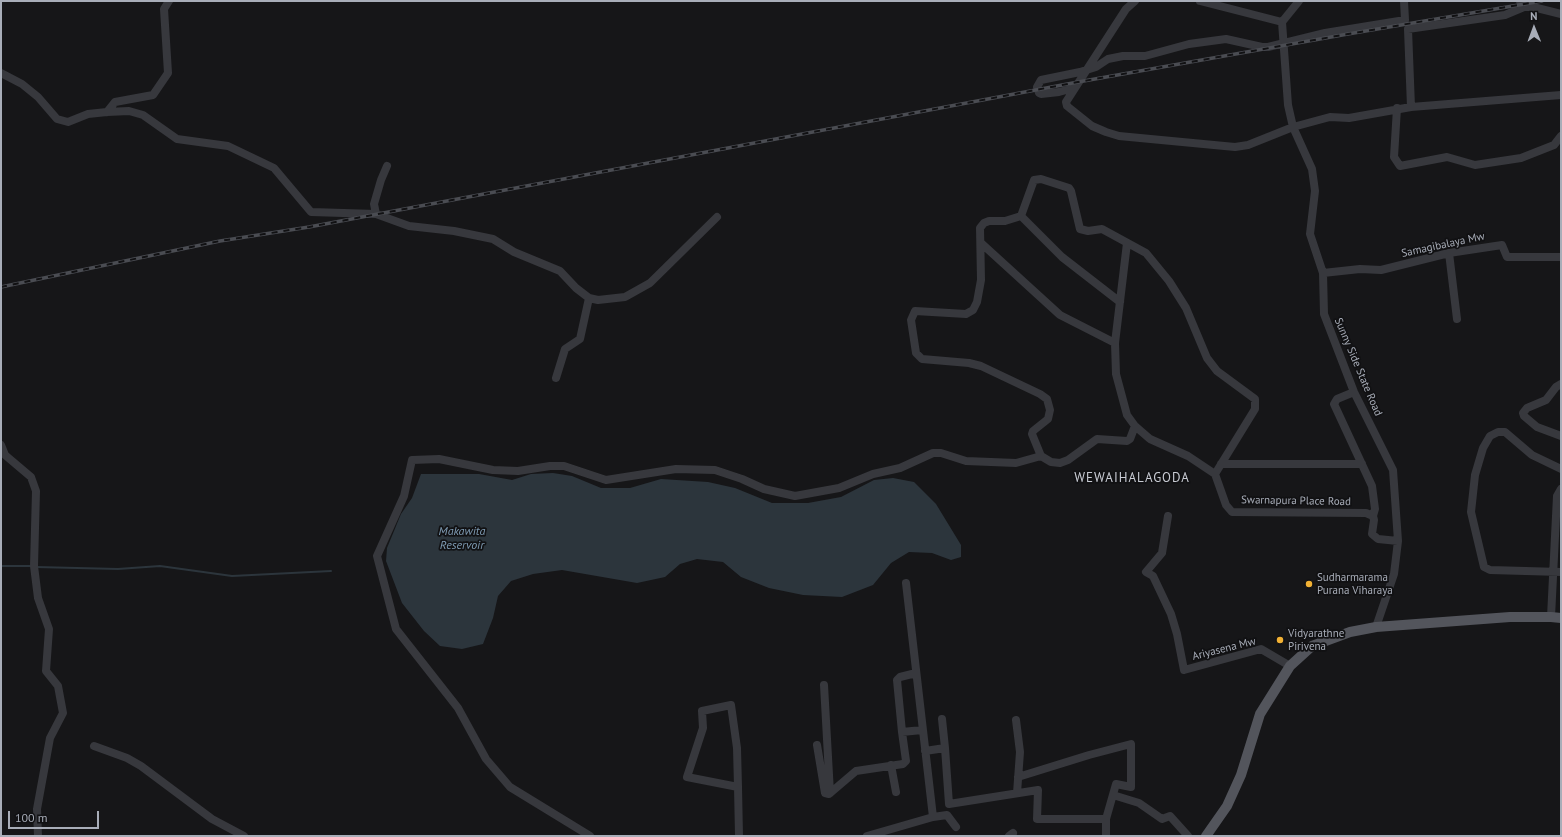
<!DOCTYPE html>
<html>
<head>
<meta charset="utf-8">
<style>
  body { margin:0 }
  #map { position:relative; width:1562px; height:837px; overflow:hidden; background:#161618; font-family:"PT Sans",sans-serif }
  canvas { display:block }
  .frame { position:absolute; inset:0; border:2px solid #a8adb8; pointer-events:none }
  .north { position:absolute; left:1514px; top:8px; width:40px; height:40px; -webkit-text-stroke:3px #111113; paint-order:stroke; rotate:359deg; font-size:11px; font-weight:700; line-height:16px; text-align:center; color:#a8adb8 }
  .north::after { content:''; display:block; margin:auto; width:14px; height:18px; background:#a8adb8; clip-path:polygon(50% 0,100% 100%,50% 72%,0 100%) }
  .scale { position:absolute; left:8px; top:811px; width:91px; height:18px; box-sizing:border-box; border:2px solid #a8adb8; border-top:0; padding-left:5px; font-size:12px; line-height:14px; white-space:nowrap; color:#a8adb8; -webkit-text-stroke:3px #111113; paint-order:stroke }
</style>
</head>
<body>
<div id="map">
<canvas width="1562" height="837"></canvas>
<div class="frame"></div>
<div class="north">N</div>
<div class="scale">100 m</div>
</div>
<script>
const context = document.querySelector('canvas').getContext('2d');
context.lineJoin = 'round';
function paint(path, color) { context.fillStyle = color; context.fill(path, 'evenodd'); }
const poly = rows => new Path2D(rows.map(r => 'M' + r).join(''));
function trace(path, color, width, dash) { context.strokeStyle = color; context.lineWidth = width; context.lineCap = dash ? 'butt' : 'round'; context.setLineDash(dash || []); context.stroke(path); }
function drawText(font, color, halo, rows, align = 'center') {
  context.font = font + ' "PT Sans",sans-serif'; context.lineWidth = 3.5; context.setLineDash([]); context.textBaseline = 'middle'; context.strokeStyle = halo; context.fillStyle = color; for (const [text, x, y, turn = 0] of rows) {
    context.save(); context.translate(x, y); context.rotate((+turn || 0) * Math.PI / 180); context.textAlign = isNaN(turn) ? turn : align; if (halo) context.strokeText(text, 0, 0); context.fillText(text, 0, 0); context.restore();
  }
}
paint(poly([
  [553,473,572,476,601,488,630,488,661,479,708,482,735,488,772,503,808,503,841,497,874,480,893,478,914,482,936,504,961,545,961,557,951,560,932,553,909,552,891,563,873,585,842,597,803,595,769,588,741,577,723,562,697,559,680,564,665,577,637,583,562,570,533,574,511,581,498,596,493,618,483,644,462,649,440,646,424,631,402,603,386,561,387,548,401,514,412,498,421,474,479,474,512,480,531,474]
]), '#2c353c');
trace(poly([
  [1,566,32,566],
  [36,567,118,569,160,566,232,576,331,571]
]), '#2c353c', 2);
trace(poly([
  [1135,1,1126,9,1066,102,1067,106,1092,126,1106,132,1119,136,1235,147,1248,145,1293,127,1330,117,1349,118,1411,107,1561,95],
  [1200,1,1282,22],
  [1299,1,1282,22,1288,105,1293,127,1312,169,1315,191,1310,234,1323,273,1324,314,1354,392,1393,470,1398,541,1394,574,1376,627],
  [1520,1,1522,1],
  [1,73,22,84,38,97,57,119,68,122,88,114,107,112,129,111,143,115,177,139,228,146,274,168,311,212,376,214,409,226,454,231,493,239,514,252,560,271,576,288,589,298,598,300,625,297,650,283,717,217],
  [1074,88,1059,92,1041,94,1039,93,1037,87,1041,80,1080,72,1096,67,1108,59,1123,56,1145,56,1189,44,1226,39,1262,47,1268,47,1325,33,1405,20,1404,1],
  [1411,107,1408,29,1505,15,1524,7,1533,7,1561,14],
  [1397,108,1394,157,1400,166,1447,157,1475,165,1521,158,1554,145,1561,136],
  [107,112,115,102,153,95,168,73,164,9,169,1],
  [376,214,374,204,381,180,387,166],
  [1021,216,1062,257,1120,302],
  [981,243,1060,315,1115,343],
  [1127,243,1115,343,1116,374,1127,415,1135,426,1150,439,1188,456,1215,474,1226,505,1232,512,1366,513,1373,516,1374,520,1372,534,1378,539,1398,541],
  [1449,253,1457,319],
  [1323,273,1360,269,1381,270,1449,253,1502,245,1507,257,1561,257],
  [556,378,565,349,580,339,589,298],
  [1561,384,1556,387,1546,400,1527,408,1523,413,1524,416,1537,427,1561,436],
  [1354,392,1337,399,1334,404,1372,486,1375,509,1373,516],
  [1135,426,1130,439,1127,441,1097,439,1068,460,1060,463,1051,462,1041,456,1032,434,1033,431,1048,419,1050,410,1047,399,1040,394,981,366,969,363,922,359,916,353,911,320,915,311,966,314,973,310,977,302,981,280,980,228,984,223,989,221,1005,221,1021,216,1034,180,1041,179,1069,188,1071,191,1080,229,1088,231,1102,229,1146,253,1169,281,1186,308,1207,358,1217,371,1255,399,1255,409,1215,474],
  [1,445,5,455,31,477,36,491,34,566,38,598,49,629,46,671,58,686,63,713,50,738,37,809,38,836],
  [1221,464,1362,464],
  [1561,469,1532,455,1505,432,1498,432,1490,436,1483,448,1475,475,1471,512,1484,567,1490,570,1561,572],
  [1168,516,1162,553,1146,572,1153,576,1171,614,1177,634,1184,670,1261,649,1290,666],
  [1551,617,1557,496,1561,489],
  [916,673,900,677,897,680,902,732,922,730],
  [824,685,830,793],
  [1016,720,1020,752,1017,793],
  [817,745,825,793,829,794,856,771,903,764,906,761,902,732],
  [94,746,127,758,141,766,212,819,244,836],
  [945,748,949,804,1038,790,1037,819,1106,819,1106,836],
  [925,751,945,748,942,719],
  [891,765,896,792],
  [1018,777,1089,755,1131,744,1131,787,1116,784,1106,819],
  [738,787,687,777,703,728,702,711,731,705,737,748,738,787,739,836],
  [1113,795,1139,803,1162,819,1170,816,1188,836],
  [933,817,947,815,956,827],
  [590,836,510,787,486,759,458,708,396,629,377,556,404,496,412,460,439,459,493,470,518,471,550,466,564,466,606,480,676,469,715,470,742,479,764,489,795,496,839,488,873,474,900,468,933,453,941,453,966,461,1016,463,1041,456],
  [867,836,933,817,906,583],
  [1009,836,1013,833]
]), '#37383d', 8);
trace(poly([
  [1206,836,1227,806,1241,775,1260,714,1290,666,1312,646,1350,632,1376,627,1510,617,1551,617,1561,618]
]), '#53555c', 10);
const rail = poly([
  [1,287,220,241,309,227,1078,82,1348,34,1542,1]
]);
trace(rail, '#4a4c52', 3.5);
trace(rail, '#111113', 2, [6]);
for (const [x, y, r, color] of [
  [1309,584,4,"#f2b134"],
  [1280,640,4,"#f2b134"]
]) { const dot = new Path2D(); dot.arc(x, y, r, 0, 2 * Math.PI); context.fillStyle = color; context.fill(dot); trace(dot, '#111113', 1.5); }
drawText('11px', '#a8adb8', '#111113', [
  ["Samagibalaya Mw",1443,245,-12],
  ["Sunny Side State Road",1358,367,67],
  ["Swarnapura Place Road",1296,501,1],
  ["Ariyasena Mw",1224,649,-14]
]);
drawText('11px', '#a8adb8', '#111113', [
  ["Sudharmarama",1317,578],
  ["Purana Viharaya",1317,591],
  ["Vidyarathne",1288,634],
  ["Pirivena",1288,647]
], 'left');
drawText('italic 12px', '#7f9bb3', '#111113', [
  ["Makawita",462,532],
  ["Reservoir",462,546]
]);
context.letterSpacing = '1px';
drawText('13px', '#c9ccd4', '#111113', [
  ["WEWAIHALAGODA",1132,478]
]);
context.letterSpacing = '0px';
</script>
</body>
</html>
